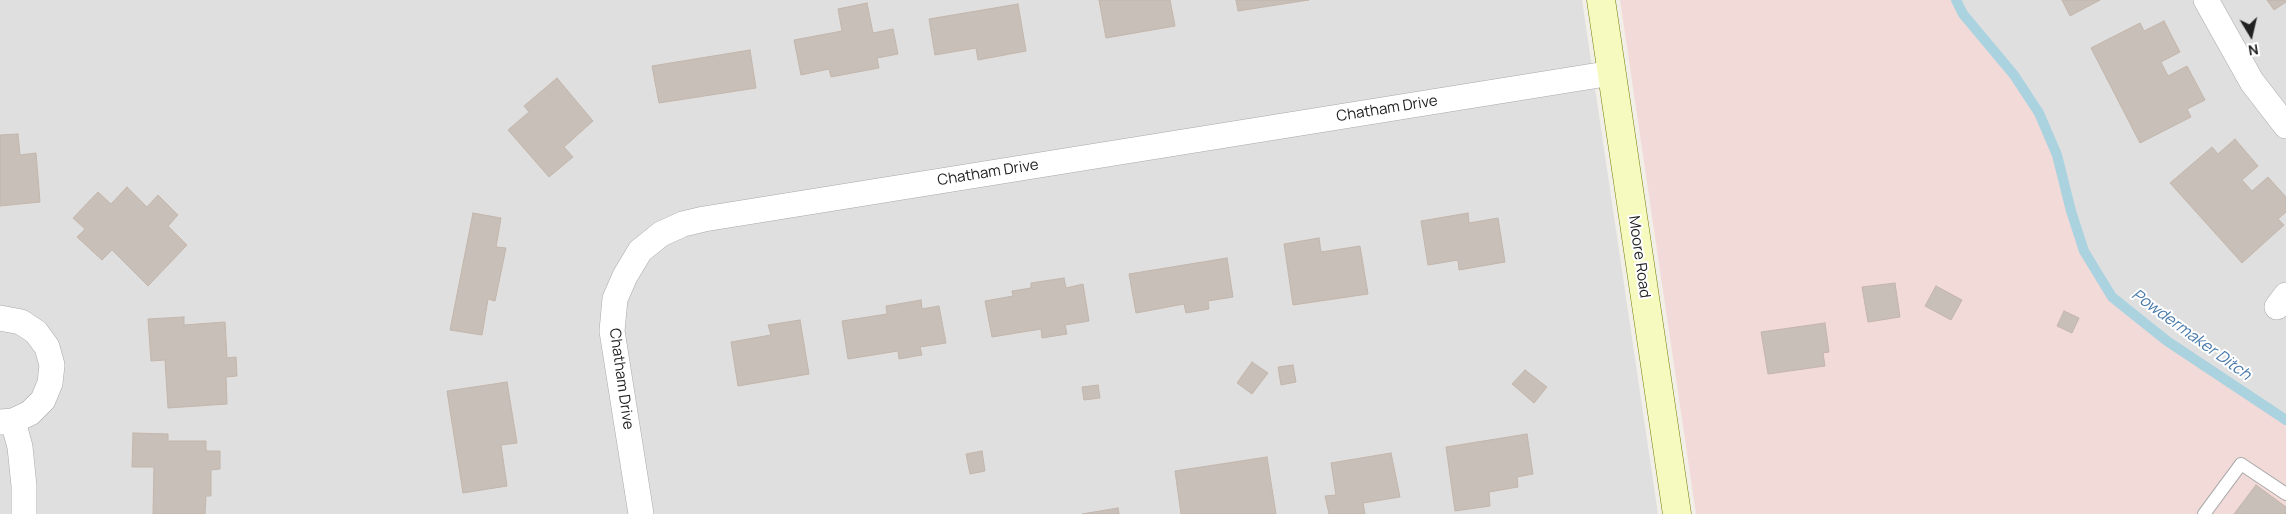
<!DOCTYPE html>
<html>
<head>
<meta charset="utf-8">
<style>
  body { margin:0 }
  #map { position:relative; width:2286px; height:514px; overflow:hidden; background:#f2efe9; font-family:Manrope,sans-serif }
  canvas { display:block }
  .north { position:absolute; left:2226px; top:10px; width:50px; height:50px; -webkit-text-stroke:4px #fff; paint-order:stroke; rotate:171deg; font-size:14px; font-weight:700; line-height:20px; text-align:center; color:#222 }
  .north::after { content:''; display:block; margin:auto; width:18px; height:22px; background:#222; clip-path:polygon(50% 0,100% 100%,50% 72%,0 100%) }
</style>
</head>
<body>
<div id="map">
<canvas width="2286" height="514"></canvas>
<div class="north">N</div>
</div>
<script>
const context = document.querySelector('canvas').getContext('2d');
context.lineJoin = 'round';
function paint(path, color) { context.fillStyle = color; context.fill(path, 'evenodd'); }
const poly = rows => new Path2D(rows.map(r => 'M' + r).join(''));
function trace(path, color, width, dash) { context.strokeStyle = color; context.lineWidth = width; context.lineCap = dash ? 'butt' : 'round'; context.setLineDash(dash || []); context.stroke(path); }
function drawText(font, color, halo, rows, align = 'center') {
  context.font = font + ' Manrope,sans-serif'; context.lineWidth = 4; context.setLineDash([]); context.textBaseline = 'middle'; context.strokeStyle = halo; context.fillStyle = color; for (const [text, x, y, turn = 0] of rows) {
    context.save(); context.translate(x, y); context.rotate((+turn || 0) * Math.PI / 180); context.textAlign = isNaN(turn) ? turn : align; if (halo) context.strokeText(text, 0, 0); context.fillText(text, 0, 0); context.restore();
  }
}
paint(poly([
  [0,0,1582,0,1658,514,0,514],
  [1956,0,2286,0,2286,420,2167,341,2112,297,2084,251,2039,113,2014,76,1963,14]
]), '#e0dfdf');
paint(poly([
  [1620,0,1956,0,1963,14,2014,76,2039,113,2057,155,2071,211,2084,251,2112,297,2167,341,2286,420,2286,514,1696,514]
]), '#f2dad9');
trace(poly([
  [1956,0,1963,14,2014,75,2039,113,2057,155,2071,211,2084,251,2112,297,2167,341,2286,420]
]), '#aad3df', 10);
const building = poly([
  [1099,0,1170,0,1175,26,1106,38,1099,0],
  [1236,0,1309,0,1238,11,1236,0],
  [2062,0,2100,0,2070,16,2062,0],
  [2267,0,2286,0,2286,2,2274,10,2267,0],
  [867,3,873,33,893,29,898,54,877,58,879,68,831,77,829,69,801,75,794,40,842,31,838,9,867,3],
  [1018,4,1026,51,978,60,976,48,935,55,929,19,1018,4],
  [2164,21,2180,52,2161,62,2168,76,2187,66,2205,100,2187,109,2191,117,2140,143,2091,48,2140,23,2144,31,2164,21],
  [750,50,756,88,659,103,652,66,750,50],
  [557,78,593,121,564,147,573,157,549,177,508,130,529,112,524,106,557,78],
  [18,134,20,155,36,153,40,202,0,206,0,135,18,134],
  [2235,139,2258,166,2242,180,2252,191,2268,177,2286,197,2286,212,2278,219,2284,225,2242,263,2170,183,2212,147,2218,154,2235,139],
  [127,187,147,207,158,195,178,215,168,226,187,245,148,286,112,250,102,260,77,237,85,229,73,218,98,192,111,204,127,187],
  [473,213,501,218,496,247,506,248,495,301,488,299,482,335,450,330,473,213],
  [1468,213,1469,223,1498,218,1505,262,1459,270,1458,260,1428,265,1421,221,1468,213],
  [1319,238,1321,252,1360,246,1368,294,1293,305,1284,244,1319,238],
  [1227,258,1233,297,1208,301,1209,309,1186,313,1184,304,1136,313,1129,274,1227,258],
  [1064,278,1066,288,1083,284,1089,321,1065,325,1067,334,1042,338,1041,329,992,337,985,301,1013,296,1012,291,1031,288,1031,283,1064,278],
  [1895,283,1900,317,1868,322,1862,287,1895,283],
  [1936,286,1962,300,1951,320,1925,306,1936,286],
  [921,300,922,309,939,306,946,343,920,347,922,355,899,359,898,351,848,359,842,321,887,314,886,306,921,300],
  [2064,311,2079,318,2072,333,2057,326,2064,311],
  [184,317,184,325,225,322,227,358,236,357,237,376,226,377,227,404,168,408,165,360,151,361,148,319,184,317],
  [800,320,809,374,738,386,731,342,771,335,768,325,800,320],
  [1825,323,1829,352,1823,353,1825,366,1768,374,1761,332,1825,323],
  [1252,362,1268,373,1252,394,1237,383,1252,362],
  [1293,365,1296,382,1281,385,1278,367,1293,365],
  [1525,370,1547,387,1534,403,1512,384,1525,370],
  [507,382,517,443,501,445,507,486,463,493,447,391,507,382],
  [1098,385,1100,398,1084,400,1082,387,1098,385],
  [133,433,168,434,168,441,206,441,206,451,220,451,220,469,211,470,211,496,206,496,205,514,153,514,154,467,132,467,133,433],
  [1527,434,1533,474,1517,477,1518,487,1489,492,1490,506,1455,511,1446,447,1527,434],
  [982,451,985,471,970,474,966,454,982,451],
  [1391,453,1400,497,1363,503,1365,514,1329,514,1325,496,1336,495,1331,463,1391,453],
  [1267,457,1276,514,1181,514,1175,471,1267,457],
  [2256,485,2286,507,2286,514,2234,514,2256,485],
  [1118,508,1119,514,1082,514,1118,508]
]);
paint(building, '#c7bfb8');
trace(building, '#c4b6ab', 1);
const lane = poly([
  [2204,514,2241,464,2286,494]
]);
const street = poly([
  [2206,0,2252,82,2286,126],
  [2277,307,2286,295],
  [0,318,21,322,36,332,47,347,52,365,50,383,43,400,30,413,13,421,0,422],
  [13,421,20,447,24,486,24,514],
  [641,514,612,331,615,299,625,276,640,251,661,234,683,224,704,219,1612,73]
]);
const secondary = poly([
  [1601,0,1677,514]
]);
trace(lane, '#a9a9a9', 14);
trace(street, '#a9a9a9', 26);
trace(secondary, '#707d05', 29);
trace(lane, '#fff', 12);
trace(street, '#fff', 25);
trace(secondary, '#f7fabf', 28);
drawText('15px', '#222', '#fff', [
  ["Chatham Drive",1387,109,-9],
  ["Chatham Drive",988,173,-9],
  ["Moore Road",1639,257,82],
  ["Chatham Drive",621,379,82]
]);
drawText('italic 16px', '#4a7aab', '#fff', [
  ["Powdermaker Ditch",2191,335,36]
]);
</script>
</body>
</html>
